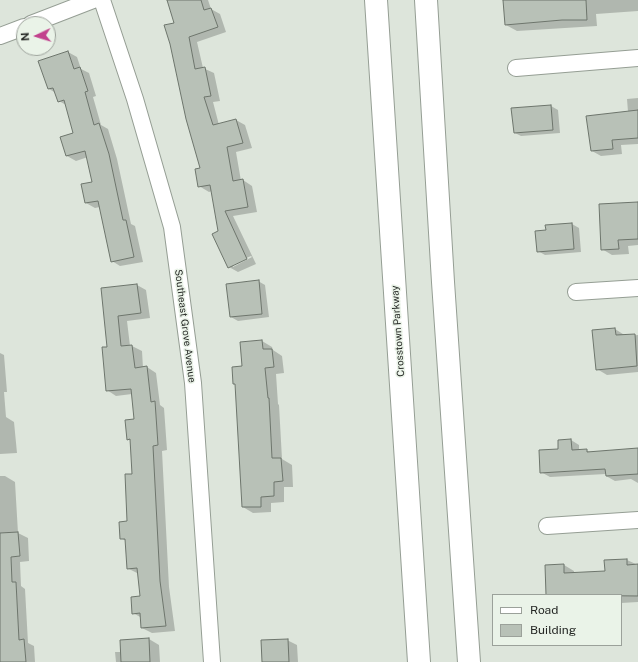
<!DOCTYPE html>
<html>
<head>
<meta charset="utf-8">
<style>
  body { margin:0 }
  #map { position:relative; width:638px; height:662px; overflow:hidden; background:#dde5db; font-family:"Public Sans",sans-serif }
  canvas { display:block }
  .legend { position:absolute; left:492px; top:594px; width:130px; height:52px; box-sizing:border-box; background:#eaf3e8; border:1px solid #9ba19a; margin:0; padding:5px 7px; list-style:none; font-size:12px; color:#242724 }
  .legend li { display:flex; align-items:center; gap:8px; height:20px }
  .legend b { width:20px; border:1px solid #9ba19a }
  .north { position:absolute; left:16px; top:16px; width:40px; height:40px; box-sizing:border-box; background:#eaf3e8; border:1px solid #9ba19a; border-radius:50%; rotate:266deg; font-size:11px; font-weight:700; line-height:16px; text-align:center; color:#242724 }
  .north::after { content:''; display:block; margin:auto; width:14px; height:18px; background:#c2428d; clip-path:polygon(50% 0,100% 100%,50% 72%,0 100%) }
</style>
</head>
<body>
<div id="map">
<canvas width="638" height="662"></canvas>
<ul class="legend">
<li><b style="height:5px;background:#fff"></b>Road</li>
<li><b style="height:11px;background:#b8c1b7"></b>Building</li>
</ul>
<div class="north">N</div>
</div>
<script>
const context = document.querySelector('canvas').getContext('2d');
context.lineJoin = 'round';
function paint(path, color) { context.fillStyle = color; context.fill(path, 'evenodd'); }
const poly = rows => new Path2D(rows.map(r => 'M' + r).join(''));
function trace(path, color, width, dash) { context.strokeStyle = color; context.lineWidth = width; context.lineCap = dash ? 'butt' : 'round'; context.setLineDash(dash || []); context.stroke(path); }
function drawText(font, color, halo, rows, align = 'center') {
  context.font = font + ' "Public Sans",sans-serif'; context.lineWidth = 3; context.setLineDash([]); context.textBaseline = 'middle'; context.strokeStyle = halo; context.fillStyle = color; for (const [text, x, y, turn = 0] of rows) {
    context.save(); context.translate(x, y); context.rotate((+turn || 0) * Math.PI / 180); context.textAlign = isNaN(turn) ? turn : align; if (halo) context.strokeText(text, 0, 0); context.fillText(text, 0, 0); context.restore();
  }
}
paint(poly([
  [168,0,208,0,211,9,220,14,226,32,197,42,203,68,214,73,220,101,213,102,219,125,236,120,245,125,252,148,236,152,241,181,243,180,252,186,257,212,233,216,256,264,238,272,229,267,219,232,212,191,209,192,199,186,201,169,175,23],
  [251,256,252,257,233,267,233,264],
  [507,0,638,0,638,11,596,14,597,26,517,31,506,25],
  [68,52,77,57,81,69,89,73,96,96,93,97,101,125,108,129,117,159,131,224,135,226,143,262,120,266,112,261,100,207,95,208,86,203,93,183,88,157,76,161,67,156,61,137,75,133,66,105,59,101,56,93,49,89],
  [638,98,638,144,621,145,622,154,601,156,592,151,628,112,627,99],
  [551,106,558,110,560,133,521,136,515,133],
  [638,203,638,245,628,246,629,254,612,255,602,249],
  [572,224,579,228,581,252,545,255,538,251,547,231,546,226],
  [258,281,265,285,269,317,238,321,231,317],
  [137,285,146,290,150,318,127,321,130,346,132,346,142,351,143,368,147,367,156,373,160,405,164,408,167,450,162,451,169,587,175,631,152,633,142,628,142,618,133,613,141,597,139,574,127,568,126,541,121,538,129,522,133,475,131,441,128,439,135,420,132,394,116,396,107,390,108,348,102,288],
  [615,329,626,336,638,335,638,372,607,375,597,369,593,331],
  [262,341,272,347,273,350,282,356,284,373,276,374,278,404,279,405,282,459,292,465,293,487,284,487,284,502,271,503,271,512,253,513,243,507,236,385,234,384,243,367],
  [0,353,4,355,7,392,4,392,6,417,14,422,17,453,0,454],
  [571,440,579,445,579,450,586,450,591,453,638,449,638,483,631,479,615,481,606,476,606,474,550,477,541,472,560,450],
  [0,471,0,476,5,476,15,482,18,533,28,538,29,561,20,562,21,586,25,589,28,643,34,646,35,662,0,662],
  [627,560,638,565,638,602,621,603,621,595,547,595,564,565,574,571,574,574,606,572],
  [149,639,159,645,160,662,116,662,115,652,122,652],
  [287,640,297,645,298,662,263,662]
]), '#0003');
const building = poly([
  [167,0,201,0,204,10,211,8,218,27,189,37,195,69,205,67,211,96,204,97,213,125,236,119,243,143,227,147,233,181,243,179,248,207,225,211,247,259,228,268,212,234,218,231,210,185,198,187,195,169,200,168,186,119,170,44,164,25,174,23,167,0],
  [503,0,586,0,587,20,562,20,505,25,503,0],
  [68,51,74,69,80,67,88,91,85,92,94,125,99,123,109,154,123,220,126,220,134,257,111,262,98,201,85,203,81,184,92,182,85,151,66,156,60,137,73,133,64,100,58,102,53,88,48,89,38,61,68,51],
  [551,105,553,130,514,133,511,108,551,105],
  [638,110,638,138,612,140,613,149,591,151,586,116,638,110],
  [638,202,638,239,618,240,619,249,601,250,599,204,638,202],
  [572,223,574,249,537,252,535,231,546,230,545,225,572,223],
  [259,280,262,314,230,317,226,284,259,280],
  [137,284,141,313,118,316,121,346,132,345,135,368,147,366,151,402,155,401,158,445,153,446,160,581,166,626,141,628,140,613,132,614,131,597,140,596,137,568,127,569,125,539,120,539,119,522,127,521,125,474,132,474,130,439,127,440,125,420,134,419,131,389,106,391,102,347,107,347,101,288,137,284],
  [615,328,616,335,635,334,637,366,596,370,592,330,615,328],
  [262,340,263,349,272,349,274,367,265,368,268,398,269,398,272,458,281,458,283,481,274,482,274,496,261,497,261,507,242,507,235,384,233,384,232,367,242,366,240,342,262,340],
  [571,439,572,450,587,449,587,452,638,448,638,474,606,476,605,469,540,473,539,450,558,449,558,440,571,439],
  [18,532,20,556,11,557,12,582,16,582,19,640,24,639,26,662,0,662,0,533,18,532],
  [627,559,627,565,638,564,638,596,546,595,545,565,564,564,564,573,605,571,604,560,627,559],
  [149,638,150,662,121,662,120,640,149,638],
  [288,639,289,662,262,662,261,640,288,639]
]);
paint(building, '#b8c1b7');
trace(building, '#6d756c', 1);
const minor = poly([
  [102,0,135,99,172,227,193,383,212,662],
  [31,24,93,0],
  [0,36,24,27],
  [516,68,638,58],
  [576,292,638,288],
  [547,526,638,520]
]);
const secondary = poly([
  [376,0,419,662],
  [426,0,443,282,469,662]
]);
trace(minor, '#959e94', 18);
trace(secondary, '#959e94', 24);
trace(minor, '#fff', 16);
trace(secondary, '#fff', 22);
drawText('10px', '#242724', '#eaf3e8', [
  ["Southeast Grove Avenue",185,326,83],
  ["Crosstown Parkway",398,331,-94]
]);
</script>
</body>
</html>
